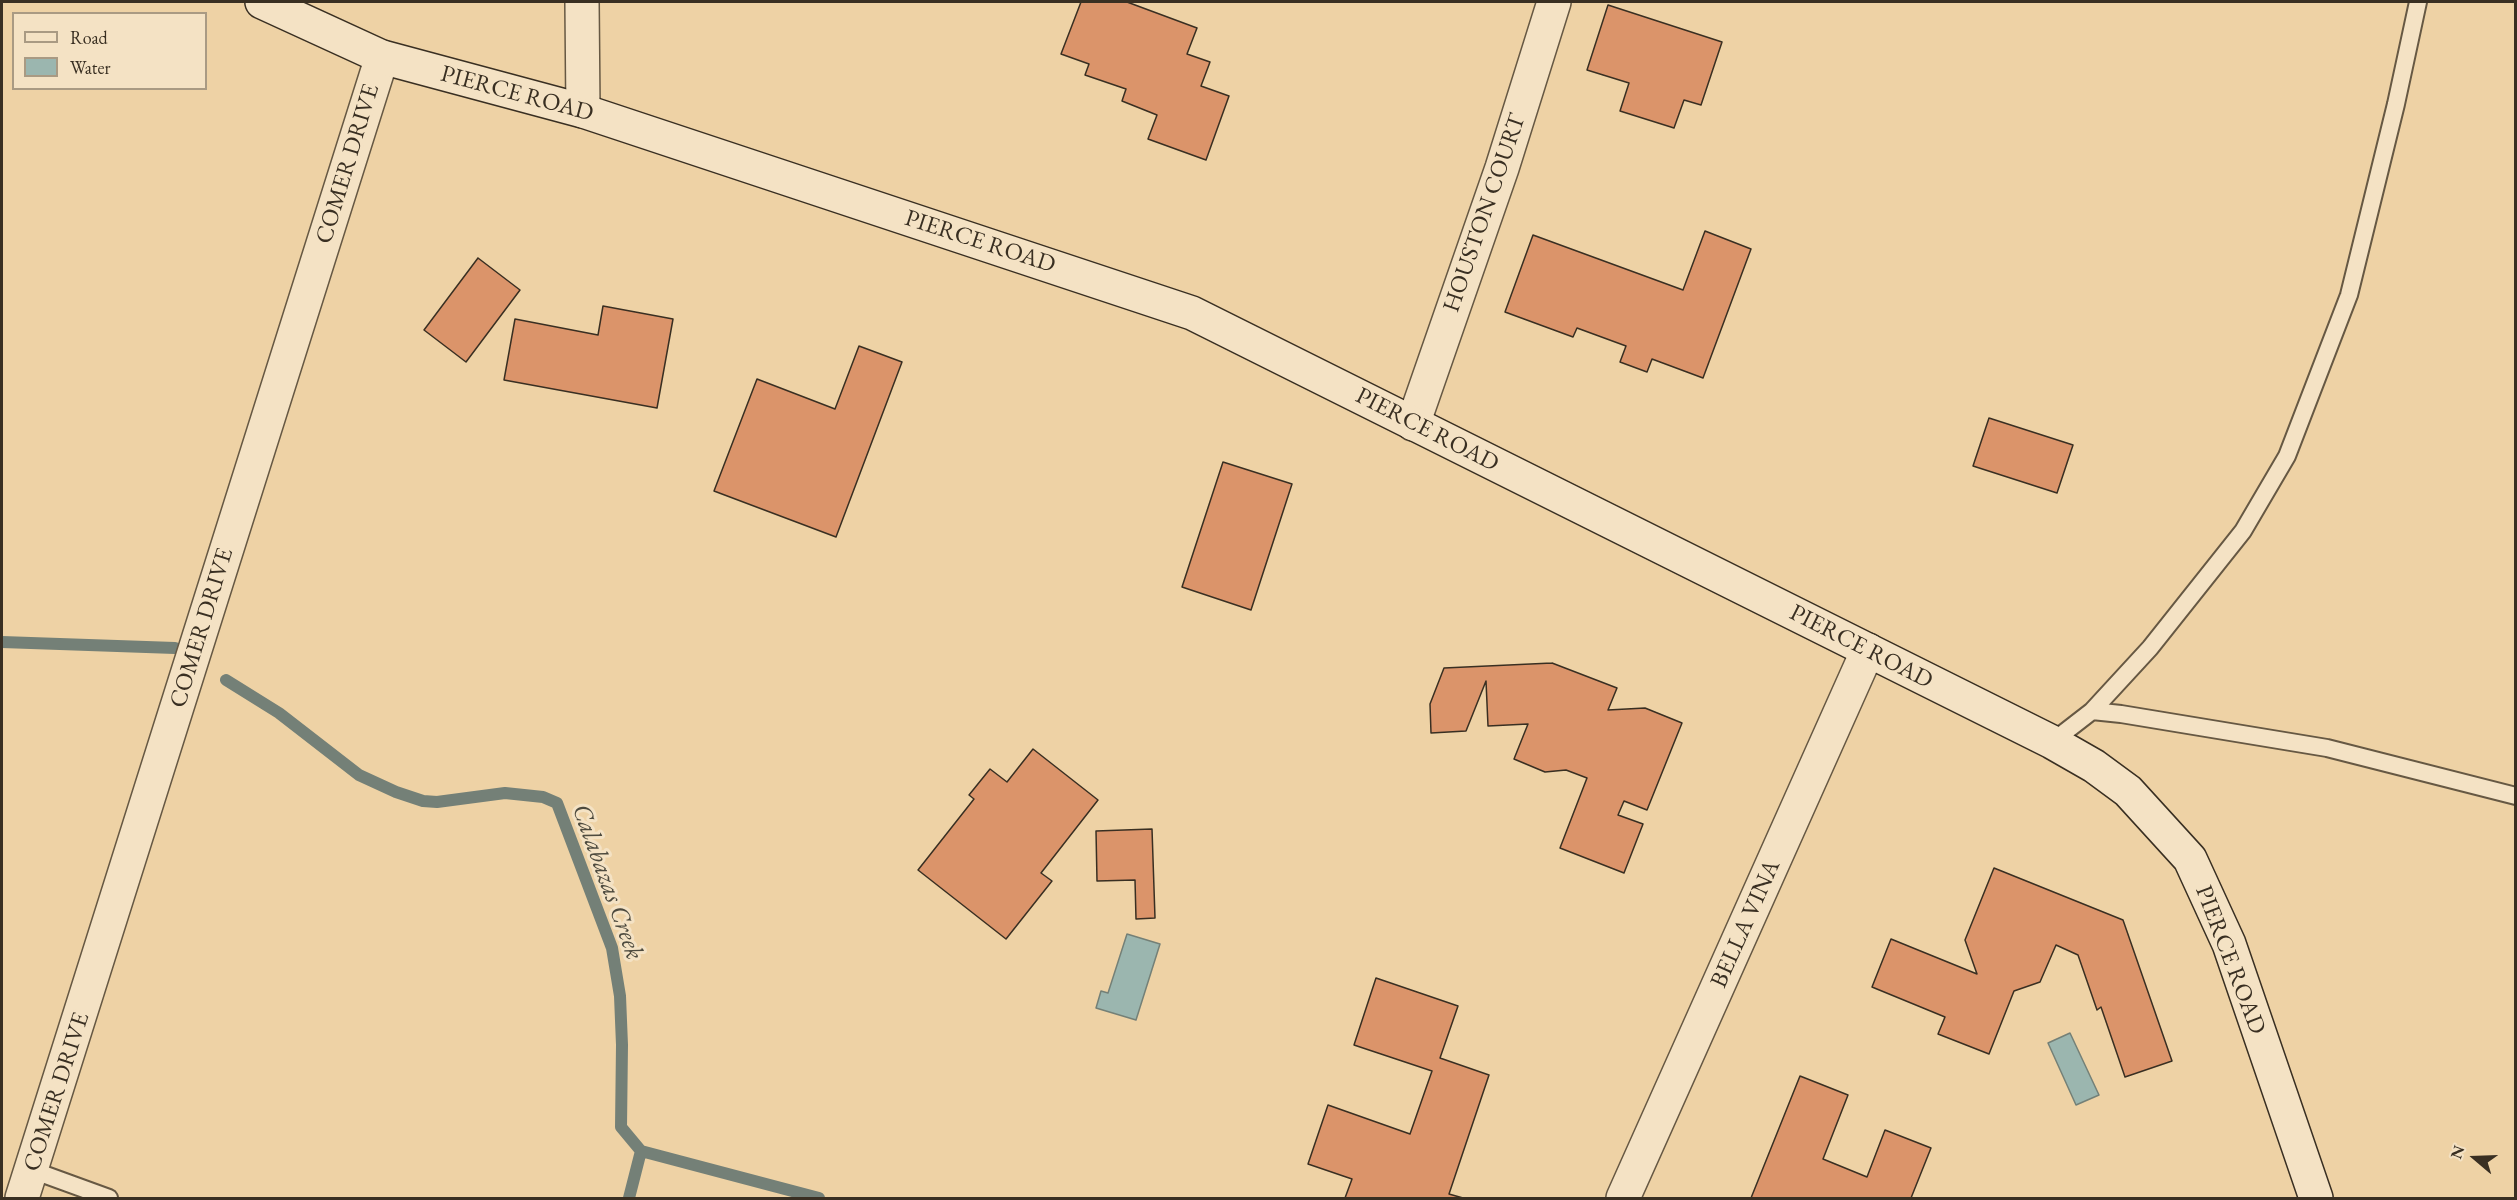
<!DOCTYPE html>
<html>
<head>
<meta charset="utf-8">
<style>
  body { margin:0 }
  #map { position:relative; width:2517px; height:1200px; overflow:hidden; background:#eed2a5; font-family:"EB Garamond",serif }
  canvas { display:block }
  .frame { position:absolute; inset:0; border:3px solid #392f22; pointer-events:none }
  .legend { position:absolute; left:12px; top:12px; width:195px; height:78px; box-sizing:border-box; background:#f4e2c4; border:2px solid #a99a83; margin:0; padding:8px 10px; list-style:none; font-size:18px; color:#392f22 }
  .legend li { display:flex; align-items:center; gap:12px; height:30px }
  .legend b { width:30px; border:2px solid #a99a83 }
  .north { position:absolute; left:2445px; top:1128px; width:60px; height:60px; -webkit-text-stroke:4px #f4e2c4; paint-order:stroke; rotate:289deg; font-size:16px; font-weight:700; line-height:24px; text-align:center; color:#392f22 }
  .north::after { content:''; display:block; margin:auto; width:21px; height:27px; background:#392f22; clip-path:polygon(50% 0,100% 100%,50% 72%,0 100%) }
</style>
</head>
<body>
<div id="map">
<canvas width="2517" height="1200"></canvas>
<div class="frame"></div>
<ul class="legend">
<li><b style="height:8px;background:#f4e2c4"></b>Road</li>
<li><b style="height:16px;background:#9bb6af"></b>Water</li>
</ul>
<div class="north">N</div>
</div>
<script>
const context = document.querySelector('canvas').getContext('2d');
context.lineJoin = 'round';
function paint(path, color) { context.fillStyle = color; context.fill(path, 'evenodd'); }
const poly = rows => new Path2D(rows.map(r => 'M' + r).join(''));
function trace(path, color, width, dash) { context.strokeStyle = color; context.lineWidth = width; context.lineCap = dash ? 'butt' : 'round'; context.setLineDash(dash || []); context.stroke(path); }
function drawText(font, color, halo, rows, align = 'center') {
  context.font = font + ' "EB Garamond",serif'; context.lineWidth = 6; context.setLineDash([]); context.textBaseline = 'middle'; context.strokeStyle = halo; context.fillStyle = color; for (const [text, x, y, turn = 0] of rows) {
    context.save(); context.translate(x, y); context.rotate((+turn || 0) * Math.PI / 180); context.textAlign = isNaN(turn) ? turn : align; if (halo) context.strokeText(text, 0, 0); context.fillText(text, 0, 0); context.restore();
  }
}
const water = poly([
  [1127,934,1160,944,1136,1020,1096,1008,1101,991,1108,993,1127,934],
  [2070,1033,2099,1095,2076,1105,2048,1043,2070,1033]
]);
paint(water, '#9bb6af');
trace(water, '#748077', 1.5);
trace(poly([
  [2,642,175,648],
  [226,680,279,713,359,775,396,792,423,801,437,802,505,793,543,797,557,803,612,948,620,996,622,1045,621,1127,641,1151,819,1198],
  [629,1198,641,1151]
]), '#748077', 12);
const building = poly([
  [1081,2,1127,2,1197,28,1187,54,1210,62,1201,86,1229,96,1206,160,1148,139,1157,115,1122,101,1126,89,1085,75,1089,64,1061,54,1081,2],
  [1608,5,1722,42,1701,105,1684,100,1674,128,1620,111,1629,83,1587,70,1608,5],
  [1705,231,1751,249,1703,378,1652,359,1647,372,1620,362,1626,346,1577,328,1573,337,1505,312,1533,235,1683,290,1705,231],
  [478,258,520,290,466,362,424,330,478,258],
  [603,306,673,319,657,408,504,380,515,319,598,335,603,306],
  [859,346,902,362,836,537,714,491,757,379,835,409,859,346],
  [1989,418,2073,445,2057,493,1973,466,1989,418],
  [1223,462,1292,484,1251,610,1182,587,1223,462],
  [1552,663,1617,688,1608,710,1645,708,1682,723,1647,810,1624,801,1618,815,1643,824,1624,873,1560,848,1587,778,1566,770,1545,772,1514,759,1528,724,1488,726,1486,681,1466,731,1431,733,1430,704,1444,668,1552,663],
  [1033,749,1098,800,1041,873,1052,881,1006,939,918,870,974,799,969,795,990,769,1007,782,1033,749],
  [1152,829,1155,918,1136,919,1135,880,1097,881,1096,831,1152,829],
  [1994,868,2123,920,2172,1061,2125,1077,2101,1007,2097,1010,2078,955,2056,945,2040,982,2014,991,1989,1054,1938,1034,1945,1017,1872,987,1891,939,1977,974,1965,940,1994,868],
  [1376,978,1458,1006,1440,1058,1489,1075,1449,1194,1463,1198,1345,1198,1352,1179,1308,1164,1328,1105,1410,1134,1432,1071,1354,1045,1376,978],
  [1800,1076,1848,1095,1823,1159,1867,1177,1885,1130,1931,1148,1911,1198,1751,1198,1800,1076]
]);
paint(building, '#db946a');
trace(building, '#392f22', 1.5);
const lane = poly([
  [2092,711,2150,648,2243,531,2287,456,2349,295,2396,104,2418,2],
  [2052,742,2092,711,2121,714,2327,748,2516,796],
  [32,1170,109,1198]
]);
const street = poly([
  [582,2,583,111],
  [1413,424,1502,168,1554,2],
  [22,1198,382,57],
  [1623,1198,1868,650]
]);
const secondary = poly([
  [262,2,382,57,583,111,1192,313,2052,742,2094,766,2128,791,2190,859,2229,944,2316,1198]
]);
trace(lane, '#665843', 20);
trace(street, '#665843', 36);
trace(secondary, '#392f22', 36);
trace(lane, '#f4e2c4', 16);
trace(street, '#f4e2c4', 33);
trace(secondary, '#f4e2c4', 33);
drawText('24px', '#392f22', '#f4e2c4', [
  ["PIERCE ROAD",517,94,15],
  ["COMER DRIVE",348,164,-73],
  ["HOUSTON COURT",1485,213,-71],
  ["PIERCE ROAD",980,242,18],
  ["PIERCE ROAD",1427,430,27],
  ["COMER DRIVE",202,628,-73],
  ["PIERCE ROAD",1861,647,27],
  ["BELLA VINA",1746,924,-66],
  ["PIERCE ROAD",2230,960,69],
  ["COMER DRIVE",57,1092,-72]
]);
drawText('italic 26px', '#4d4a3e', '#f4e2c4', [
  ["Calabazas Creek",607,882,70]
]);
</script>
</body>
</html>
